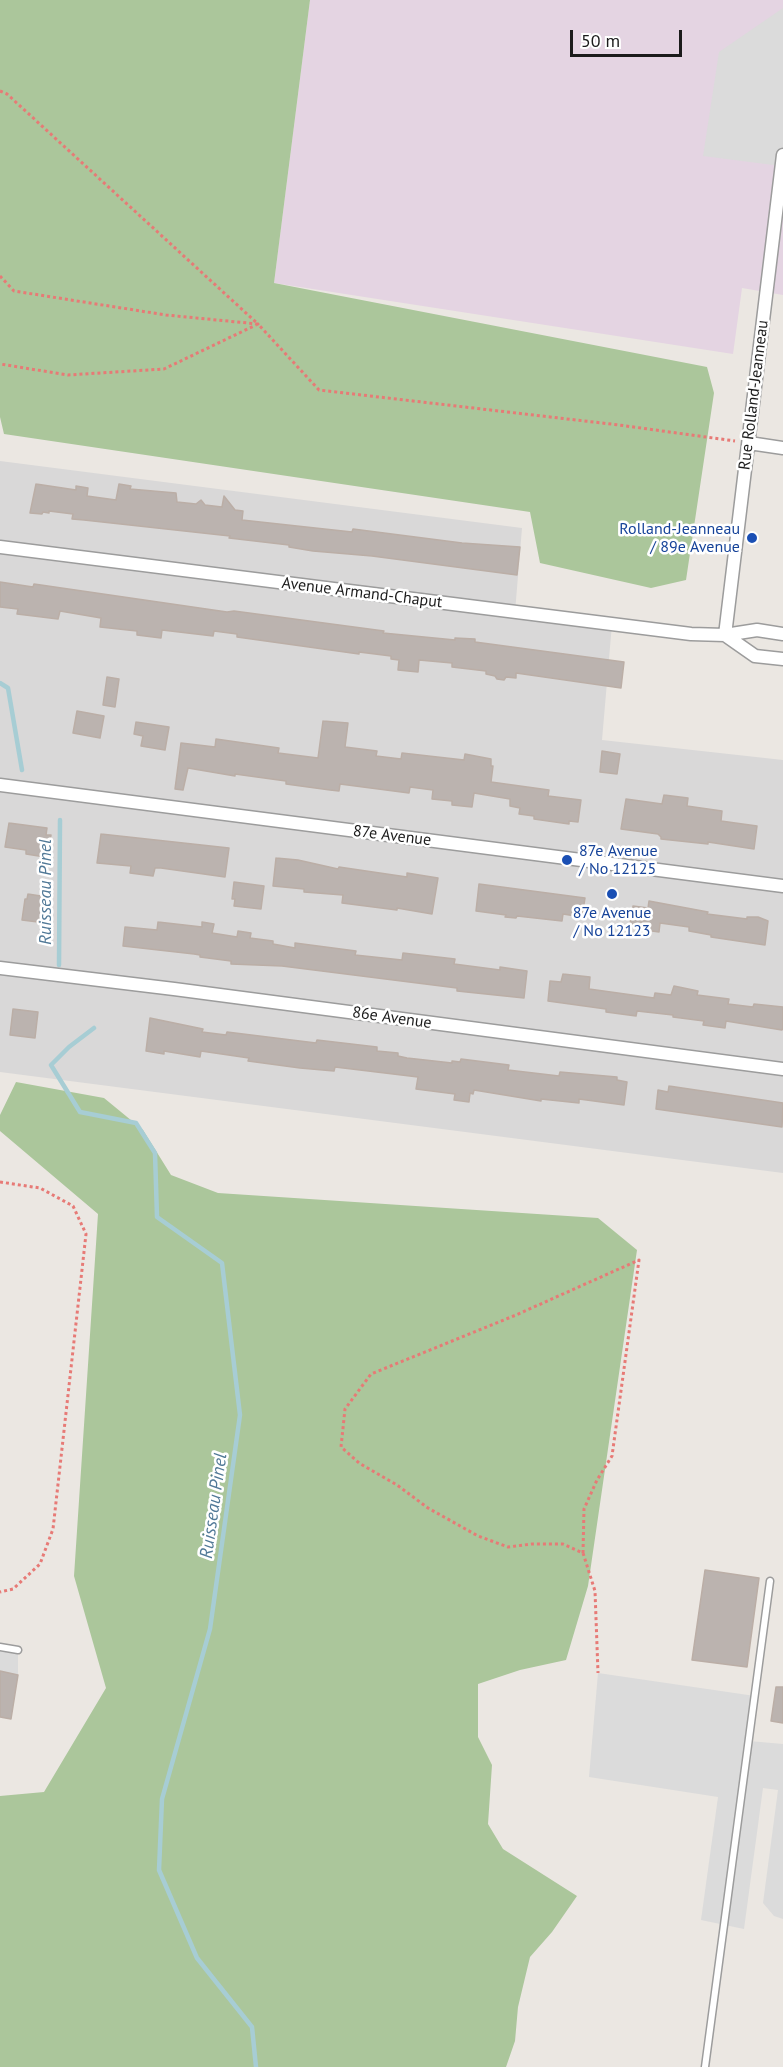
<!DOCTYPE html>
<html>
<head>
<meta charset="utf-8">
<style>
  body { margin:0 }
  #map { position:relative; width:783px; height:2067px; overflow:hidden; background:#ebe7e2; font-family:"PT Sans",sans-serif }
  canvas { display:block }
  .scale { position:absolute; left:570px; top:30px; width:112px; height:27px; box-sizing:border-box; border:3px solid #1b1b1b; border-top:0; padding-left:8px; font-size:18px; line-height:21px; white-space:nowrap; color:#1b1b1b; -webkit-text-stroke:4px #fff; paint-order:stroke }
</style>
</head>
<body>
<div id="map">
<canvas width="783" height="2067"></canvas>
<div class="scale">50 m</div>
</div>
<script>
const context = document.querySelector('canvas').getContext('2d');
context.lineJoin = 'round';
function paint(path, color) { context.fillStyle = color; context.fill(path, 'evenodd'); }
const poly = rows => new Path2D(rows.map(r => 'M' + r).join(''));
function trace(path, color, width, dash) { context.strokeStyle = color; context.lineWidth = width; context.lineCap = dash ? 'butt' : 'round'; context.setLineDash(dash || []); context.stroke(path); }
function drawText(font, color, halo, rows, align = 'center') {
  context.font = font + ' "PT Sans",sans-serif'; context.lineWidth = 5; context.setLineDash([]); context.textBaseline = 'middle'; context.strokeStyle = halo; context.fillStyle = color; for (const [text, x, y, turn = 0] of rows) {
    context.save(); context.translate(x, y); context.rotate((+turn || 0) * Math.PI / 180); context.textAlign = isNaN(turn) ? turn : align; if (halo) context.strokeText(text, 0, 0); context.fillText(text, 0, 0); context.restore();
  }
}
paint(poly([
  [0,461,522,528,515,612,612,624,602,740,783,760,783,1173,0,1072]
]), '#d9d8d8');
paint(poly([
  [310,0,783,0,783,295,742,288,733,354,274,283]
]), '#e4d4e2');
paint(poly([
  [0,0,310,0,274,283,707,367,714,393,686,580,651,588,540,563,530,512,4,434,0,417],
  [16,1082,104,1098,143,1130,171,1175,218,1193,598,1218,637,1250,588,1586,566,1660,520,1670,478,1684,478,1737,492,1765,488,1824,503,1849,577,1896,552,1932,530,1957,518,2007,515,2041,506,2067,0,2067,0,1796,44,1792,106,1688,74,1576,98,1214,0,1131,0,1115]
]), '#abc69b');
paint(poly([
  [783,8,783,155,781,166,703,156,719,52],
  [0,1647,18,1650,18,1675,0,1671],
  [598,1673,755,1696,749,1741,783,1744,783,1919,774,1916,763,1903,778,1790,763,1788,744,1929,701,1920,718,1797,589,1777]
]), '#dbdbdb');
trace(poly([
  [0,683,8,688,22,770],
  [59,965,60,820],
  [94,1028,69,1047,51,1065,80,1112,136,1123,155,1153,157,1217,222,1263,240,1415,210,1629,162,1799,159,1870,197,1958,252,2027,256,2067]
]), '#a7cdd4', 4.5);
const building = poly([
  [36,484,76,490,76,486,88,488,87,496,116,500,119,484,131,486,130,489,176,493,177,502,196,504,201,500,205,505,222,507,224,496,235,510,243,511,242,520,352,532,353,529,462,543,520,547,517,575,372,556,313,551,289,547,289,545,229,538,230,536,84,520,72,519,73,514,49,511,49,513,43,512,42,514,30,513,36,484],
  [0,582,33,587,34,584,227,612,234,611,384,631,383,633,455,640,455,638,475,639,475,642,624,662,621,688,516,673,516,678,506,677,504,680,497,679,495,676,486,674,486,671,452,667,452,663,419,660,418,672,398,670,399,660,391,659,391,656,359,652,359,654,237,637,237,634,214,631,213,636,162,630,161,638,137,635,137,631,100,627,101,618,60,611,58,619,17,614,18,609,0,607,0,582],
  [107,677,119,679,115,707,103,705,107,677],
  [77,711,104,716,100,738,73,733,77,711],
  [323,721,348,723,345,747,377,751,376,756,401,759,402,753,464,760,465,754,491,759,491,766,493,766,491,782,549,790,548,796,581,800,578,822,569,821,569,824,534,819,534,816,519,814,520,808,510,806,510,799,474,793,472,807,452,805,452,801,432,799,433,790,410,787,409,793,340,784,339,791,330,790,286,784,286,781,235,774,235,776,188,768,183,790,175,789,181,743,215,747,216,739,279,748,278,753,318,758,323,721],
  [136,722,169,727,165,750,141,746,143,736,134,734,136,722],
  [602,751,620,754,617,774,600,772,602,751],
  [664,795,688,798,687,806,722,811,721,821,757,826,754,849,708,842,708,844,661,839,661,837,658,834,621,829,626,799,662,804,664,795],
  [9,823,47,828,46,835,51,835,48,852,46,852,45,857,26,854,26,850,5,847,9,823],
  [101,834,229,848,225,877,161,868,155,868,153,876,130,873,131,866,97,863,101,834],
  [276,858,298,860,338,869,339,867,407,877,407,873,438,878,432,914,397,908,397,910,342,903,343,895,304,892,304,889,273,886,276,858],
  [234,882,264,886,261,909,234,906,235,899,232,899,234,882],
  [479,884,585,898,582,917,563,914,562,921,517,916,516,918,505,917,506,915,476,911,479,884],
  [28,894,47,897,46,902,49,902,46,923,22,920,25,899,27,899,28,894],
  [649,901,708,912,707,914,747,919,747,917,758,917,768,921,765,945,711,937,711,935,689,931,689,927,660,923,659,932,645,930,645,926,630,924,633,906,648,908,649,901],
  [158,922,202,927,202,922,214,924,212,933,237,937,238,931,251,933,250,938,273,941,273,944,295,948,295,943,356,951,355,955,402,960,403,953,455,959,454,964,500,970,500,967,527,971,524,998,457,991,457,988,282,966,231,964,231,961,200,957,200,955,194,954,123,946,125,927,157,930,158,922],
  [563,974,590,977,589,989,654,998,655,993,671,995,674,986,698,991,697,995,729,999,728,1004,753,1007,754,1004,783,1007,783,1028,782,1030,726,1021,725,1028,703,1025,704,1021,673,1017,673,1015,637,1011,636,1016,606,1012,606,1009,548,1001,550,981,561,982,563,974],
  [13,1009,38,1012,35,1038,10,1035,13,1009],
  [150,1018,203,1029,202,1032,226,1035,227,1032,316,1043,317,1040,377,1047,377,1051,398,1053,398,1056,407,1058,452,1063,452,1061,460,1062,461,1059,509,1065,508,1070,559,1076,560,1072,617,1077,617,1080,627,1082,624,1105,579,1099,579,1103,541,1099,541,1101,474,1090,473,1094,470,1093,469,1102,454,1100,455,1094,416,1089,418,1077,335,1067,334,1071,300,1068,248,1061,249,1058,201,1051,200,1057,164,1051,164,1054,146,1051,150,1018],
  [669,1086,783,1103,782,1127,656,1109,658,1090,668,1092,669,1086],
  [705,1570,759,1578,747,1667,692,1660,705,1570],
  [0,1671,18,1675,11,1719,0,1717,0,1671],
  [776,1687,783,1687,783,1723,771,1721,776,1687]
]);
paint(building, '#bbb3af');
trace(building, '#bbaea6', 1.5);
const lane = poly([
  [0,1647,18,1650],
  [705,2067,770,1581]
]);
const street = poly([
  [749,443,783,448],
  [0,547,691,634,725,635,757,630,783,634],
  [725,635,783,155],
  [725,635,755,656,783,659],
  [0,785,783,886],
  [0,968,174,989,783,1069]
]);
trace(lane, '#9c9c9c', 9);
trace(street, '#9c9c9c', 15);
trace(poly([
  [0,91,7,94,258,324,164,369,68,375,0,364],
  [0,276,14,291,166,315,258,324,319,390,619,425,735,441],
  [0,1182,40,1188,73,1206,86,1234,53,1529,40,1564,13,1589,0,1592],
  [583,1553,584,1509,597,1480,612,1456,639,1260,516,1315,371,1374,345,1409,341,1447,359,1463,397,1485,428,1508,478,1536,508,1547,532,1544,563,1544,583,1553,595,1591,598,1673]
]), '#e77a76', 3, [3, 3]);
trace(lane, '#fff', 6);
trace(street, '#fff', 12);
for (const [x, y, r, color] of [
  [752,538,6,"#1a4fb4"],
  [567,860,6,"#1a4fb4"],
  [612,894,6,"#1a4fb4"]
]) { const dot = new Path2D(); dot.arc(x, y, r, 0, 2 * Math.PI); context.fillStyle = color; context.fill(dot); trace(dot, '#fff', 2); }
drawText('16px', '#1b1b1b', '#fff', [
  ["Rue Rolland-Jeanneau",754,395,-83],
  ["Avenue Armand-Chaput",362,593,7],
  ["87e Avenue",392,836,7],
  ["86e Avenue",392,1018,8]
]);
drawText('16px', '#164399', '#fff', [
  ["Rolland-Jeanneau",740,529],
  ["/ 89e Avenue",740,547],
  ["87e Avenue",579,851,"left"],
  ["/ No 12125",579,869,"left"],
  ["87e Avenue",612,913,"center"],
  ["/ No 12123",612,931,"center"]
], 'right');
drawText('italic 18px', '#517997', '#fff', [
  ["Ruisseau Pinel",46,892,-90],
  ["Ruisseau Pinel",214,1506,-82]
]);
</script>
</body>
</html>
